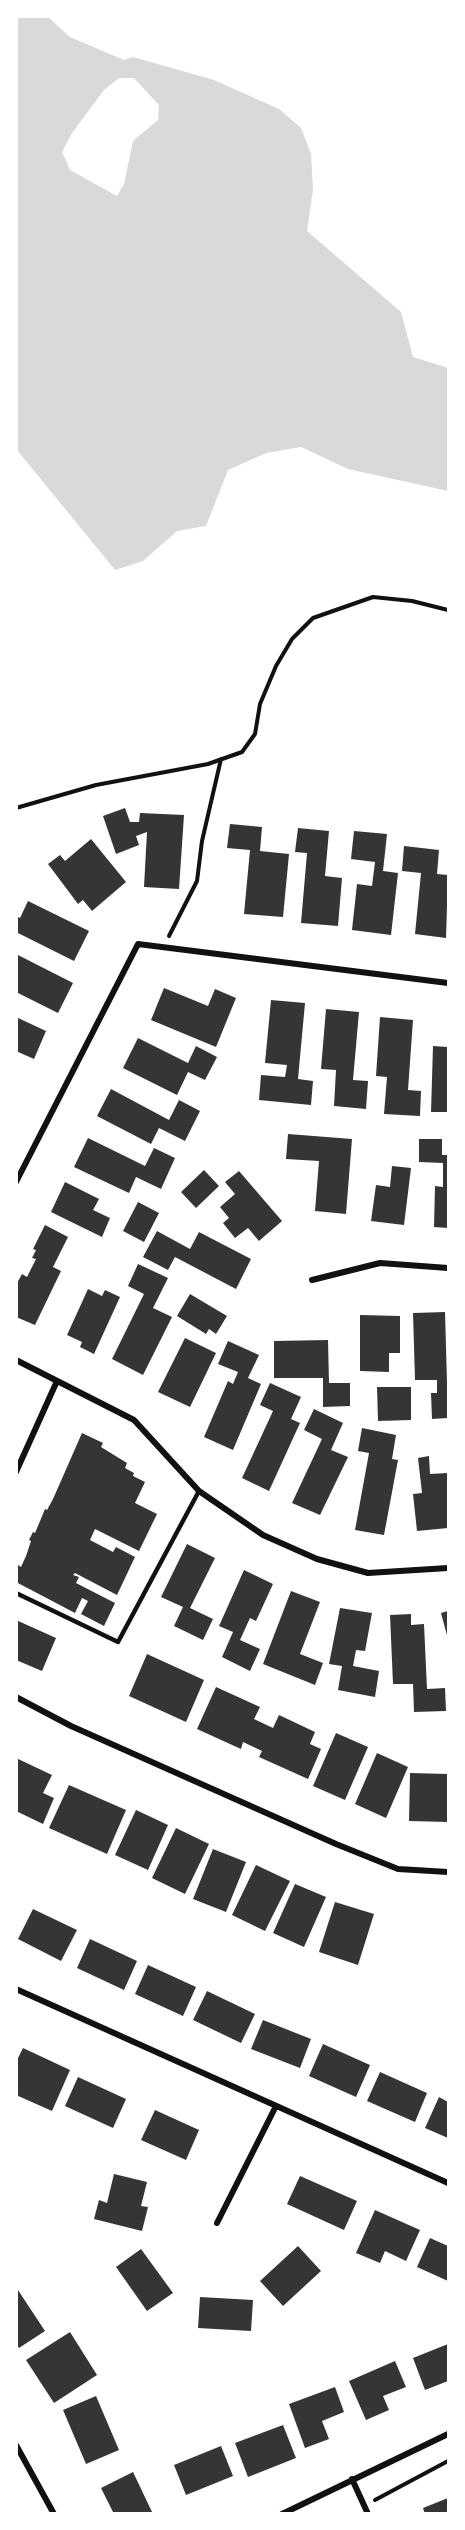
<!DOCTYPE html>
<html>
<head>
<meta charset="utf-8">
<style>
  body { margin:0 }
  #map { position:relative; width:465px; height:2530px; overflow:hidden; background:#fff; font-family:"Roboto Condensed",sans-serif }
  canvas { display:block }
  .frame { position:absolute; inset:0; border:18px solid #fff; pointer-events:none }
</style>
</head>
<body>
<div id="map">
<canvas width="465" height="2530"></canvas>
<div class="frame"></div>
</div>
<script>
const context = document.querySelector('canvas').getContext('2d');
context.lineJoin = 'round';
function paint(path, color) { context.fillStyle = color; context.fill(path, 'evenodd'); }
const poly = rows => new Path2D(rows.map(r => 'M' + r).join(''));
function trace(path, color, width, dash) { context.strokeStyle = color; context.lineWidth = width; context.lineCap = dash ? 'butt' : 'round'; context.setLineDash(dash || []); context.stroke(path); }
paint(poly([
  [16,17,48,17,70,37,124,60,133,57,214,80,279,109,301,128,311,154,313,190,307,231,401,312,413,357,448,368,448,491,348,469,301,447,266,453,228,470,206,526,177,531,143,561,115,570,17,450],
  [119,78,134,78,159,105,158,120,133,141,124,184,117,196,70,170,62,152,72,133,104,90]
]), '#d9d9d9');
paint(poly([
  [125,808,130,822,139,822,140,813,184,815,179,889,144,887,147,832,136,836,139,845,116,854,103,816],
  [230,824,262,827,260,851,289,854,283,917,244,914,250,850,227,848],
  [298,828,329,831,325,876,342,878,338,926,301,923,307,853,295,852],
  [354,831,387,834,383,871,398,873,391,935,352,930,357,884,372,886,375,862,351,859],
  [91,839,126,882,92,911,83,900,78,904,48,864,60,855,65,861],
  [404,846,439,850,437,874,448,875,446,938,415,934,421,873,402,871],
  [28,901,89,931,74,961,16,932,16,916,20,918],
  [16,954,73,983,58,1013,16,992],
  [164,988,208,1006,215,989,236,998,216,1047,151,1020],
  [271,1000,305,1003,298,1079,313,1081,311,1105,259,1100,261,1075,285,1077,287,1065,265,1063],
  [326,1009,359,1012,353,1080,368,1081,366,1109,334,1106,336,1070,321,1069],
  [16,1017,46,1031,34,1059,16,1051],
  [380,1017,413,1020,408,1090,421,1091,420,1116,384,1114,387,1077,376,1076],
  [138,1038,188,1063,196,1046,217,1057,205,1080,188,1072,177,1095,123,1068],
  [433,1046,448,1047,448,1112,431,1112],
  [111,1089,169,1120,179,1100,200,1111,185,1141,159,1128,151,1144,97,1116],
  [288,1134,352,1139,346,1214,315,1211,319,1161,286,1159],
  [88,1138,145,1166,154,1148,175,1158,161,1189,136,1177,129,1193,74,1167],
  [419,1139,442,1139,442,1155,448,1155,448,1228,434,1227,435,1186,443,1187,443,1163,419,1162],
  [392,1166,411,1168,404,1225,371,1221,376,1185,390,1187],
  [204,1170,219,1186,196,1208,181,1192],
  [239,1171,282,1221,259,1241,248,1228,235,1238,223,1223,229,1218,220,1207,235,1194,225,1182],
  [65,1182,99,1199,93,1210,110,1218,102,1237,51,1212],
  [138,1202,159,1213,144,1242,123,1231],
  [45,1225,68,1237,53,1267,61,1271,35,1325,16,1317,16,1285,22,1274,27,1277,36,1259,32,1258,36,1250,33,1249],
  [157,1231,190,1249,199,1232,251,1259,236,1289,175,1257,168,1270,143,1257],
  [138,1264,168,1278,153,1308,172,1317,143,1375,112,1359,144,1294,128,1286],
  [88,1289,102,1296,105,1290,120,1297,94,1354,80,1347,82,1342,67,1335],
  [190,1294,227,1316,216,1334,209,1329,206,1334,177,1316],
  [445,1312,448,1418,432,1419,431,1393,437,1393,437,1380,415,1380,413,1313],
  [360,1315,400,1316,400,1353,389,1353,389,1372,360,1371],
  [185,1338,216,1353,190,1407,158,1392],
  [328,1340,329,1383,350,1383,350,1406,323,1407,323,1378,274,1378,274,1341],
  [228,1341,259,1355,248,1378,261,1384,233,1450,204,1437,228,1381,233,1384,238,1372,218,1364],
  [270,1383,301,1397,291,1419,300,1423,269,1491,242,1478,273,1411,260,1405],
  [377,1387,411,1387,411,1420,378,1421],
  [314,1409,343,1423,331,1450,348,1457,320,1515,292,1503,322,1439,304,1430],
  [362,1428,396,1435,392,1459,398,1460,384,1535,355,1530,369,1453,358,1451],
  [82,1433,103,1443,101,1447,127,1463,125,1468,134,1473,133,1476,145,1482,135,1503,157,1514,139,1551,95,1529,90,1540,113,1552,116,1547,135,1557,117,1595,75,1573,73,1575,79,1577,76,1583,115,1603,104,1626,81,1614,88,1601,82,1598,75,1613,16,1582,16,1568,18,1565,21,1567,26,1556,31,1541,29,1540,33,1532,35,1533,45,1509,47,1510,53,1499],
  [429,1456,430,1474,448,1473,448,1528,417,1531,413,1494,422,1493,418,1458],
  [187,1544,215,1558,190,1608,213,1619,203,1640,174,1626,183,1607,161,1597],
  [244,1570,273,1584,256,1621,250,1618,240,1640,260,1649,250,1671,222,1657,233,1632,219,1626],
  [291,1591,320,1602,300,1654,323,1663,315,1685,263,1664],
  [340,1608,372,1613,365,1651,356,1650,353,1666,379,1671,375,1697,338,1690,342,1666,329,1664],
  [448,1611,448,1639,441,1613],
  [411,1614,411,1625,424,1624,427,1689,445,1688,446,1711,414,1712,413,1684,393,1684,390,1615],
  [16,1620,56,1638,42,1671,16,1660],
  [147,1654,204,1680,186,1722,129,1696],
  [216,1687,260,1707,254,1719,273,1728,279,1715,315,1732,310,1744,321,1749,308,1779,259,1757,262,1751,243,1742,241,1749,197,1729],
  [336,1733,368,1747,345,1800,313,1786],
  [377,1753,408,1767,386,1818,355,1804],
  [16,1758,52,1775,43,1793,54,1798,43,1824,16,1811],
  [410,1773,448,1774,448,1822,409,1821],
  [69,1785,126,1810,107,1854,49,1828],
  [136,1810,168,1825,148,1870,115,1855],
  [176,1828,209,1844,185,1894,152,1878],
  [213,1849,246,1862,226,1912,193,1899],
  [256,1865,290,1881,265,1931,232,1915],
  [295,1884,326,1897,304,1947,273,1933],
  [335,1902,374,1914,358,1965,319,1952],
  [33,1909,77,1930,61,1961,18,1939],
  [90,1939,137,1961,124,1990,77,1968],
  [148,1965,196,1987,183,2016,135,1994],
  [207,1991,255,2014,241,2043,193,2020],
  [263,2020,311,2039,300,2068,251,2049],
  [323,2044,370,2065,356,2097,309,2076],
  [23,2048,70,2070,52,2111,16,2095,16,2062],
  [380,2072,427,2093,415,2122,367,2101],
  [78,2077,126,2099,113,2128,65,2106],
  [439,2097,448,2102,448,2138,425,2128],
  [155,2110,199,2130,186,2160,141,2140],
  [114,2174,147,2182,141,2206,148,2207,142,2231,94,2219,99,2200,107,2203],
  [300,2176,357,2201,344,2230,287,2204],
  [375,2210,420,2230,406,2261,385,2251,380,2263,356,2253],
  [430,2238,448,2246,448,2281,417,2267],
  [298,2246,321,2271,283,2306,260,2281],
  [141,2249,173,2293,147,2311,116,2267],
  [16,2287,45,2331,19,2348,16,2344],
  [200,2297,253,2300,251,2331,198,2328],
  [70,2332,97,2375,54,2403,26,2360],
  [448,2344,448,2381,425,2390,413,2358],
  [395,2361,406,2387,383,2396,389,2410,366,2420,349,2381],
  [335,2387,344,2412,322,2421,329,2439,305,2448,289,2404],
  [96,2396,119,2450,86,2464,63,2410],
  [283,2425,296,2458,248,2477,235,2443],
  [221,2446,233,2476,186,2495,174,2465],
  [133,2472,153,2514,114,2514,101,2488],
  [448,2498,448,2514,425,2514,423,2508]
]), '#353535');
trace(poly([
  [16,808,96,785,208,764,242,752,255,734,260,704,276,666,292,639,313,618,373,597,412,601,448,610],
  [169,936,197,881,202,841,221,759],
  [375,2500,448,2461]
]), '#111', 4);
trace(poly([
  [16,1593,118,1642,199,1491]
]), '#111', 4.5);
trace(poly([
  [16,1182,138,944,448,983],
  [312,1280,380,1263,448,1268],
  [16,1360,134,1420,199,1491,263,1535,317,1559,368,1573,448,1568],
  [16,1472,57,1381],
  [16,1697,71,1726,336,1844,398,1869,448,1872],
  [16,1989,448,2183],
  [217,2223,276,2106],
  [16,2445,54,2514],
  [352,2479,368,2514],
  [282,2514,448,2434]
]), '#111', 6);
</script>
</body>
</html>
